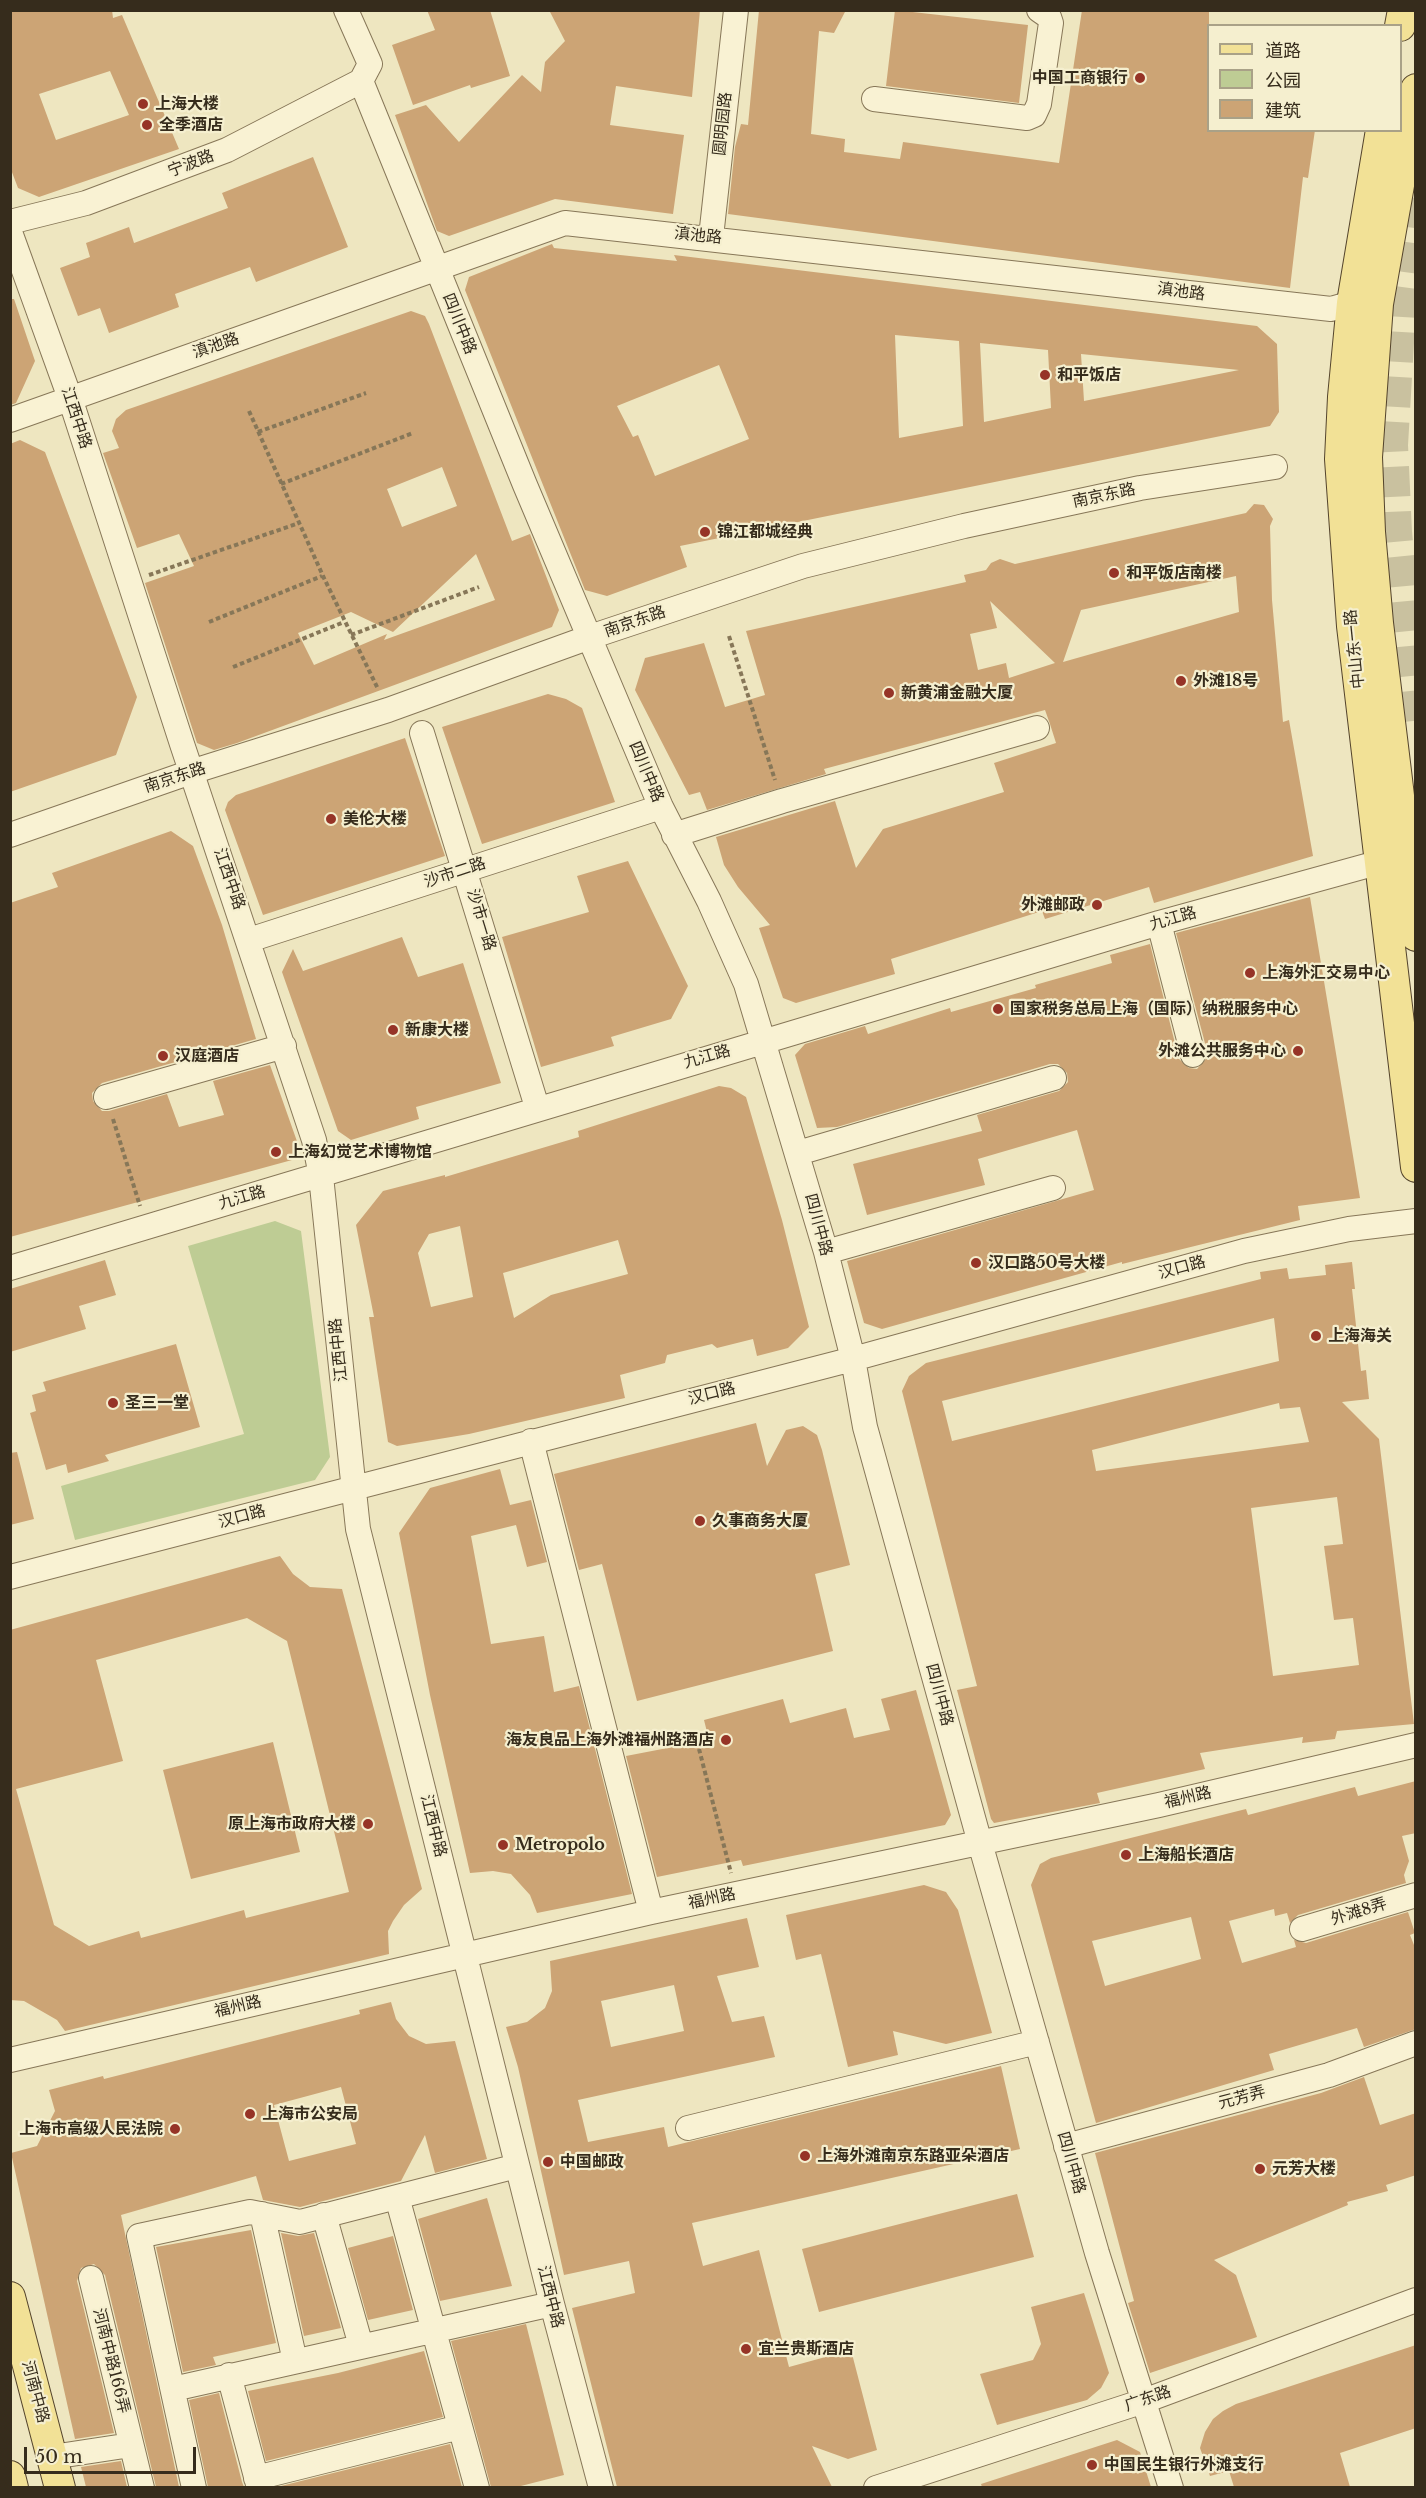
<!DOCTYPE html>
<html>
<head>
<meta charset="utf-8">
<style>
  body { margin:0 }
  #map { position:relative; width:1426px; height:2498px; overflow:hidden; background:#eee6c0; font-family:"Libre Baskerville","Noto Sans SC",serif }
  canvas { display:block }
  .frame { position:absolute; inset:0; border:12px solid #362c1c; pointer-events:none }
  .legend { position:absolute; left:1207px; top:24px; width:195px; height:108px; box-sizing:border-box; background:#f5efcf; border:2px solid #a9a187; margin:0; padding:8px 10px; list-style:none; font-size:18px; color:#362c1c }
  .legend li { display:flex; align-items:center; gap:12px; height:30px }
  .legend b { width:30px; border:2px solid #a9a187 }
  .scale { position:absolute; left:24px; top:2447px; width:172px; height:27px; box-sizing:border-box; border:3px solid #362c1c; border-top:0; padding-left:8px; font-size:18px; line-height:21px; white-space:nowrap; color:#362c1c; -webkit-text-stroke:4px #f5efcf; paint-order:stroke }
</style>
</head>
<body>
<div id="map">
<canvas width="1426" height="2498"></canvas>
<div class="frame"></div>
<ul class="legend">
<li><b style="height:8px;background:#f2e196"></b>道路</li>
<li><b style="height:16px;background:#becc94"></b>公园</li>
<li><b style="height:16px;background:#cca475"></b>建筑</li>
</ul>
<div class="scale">50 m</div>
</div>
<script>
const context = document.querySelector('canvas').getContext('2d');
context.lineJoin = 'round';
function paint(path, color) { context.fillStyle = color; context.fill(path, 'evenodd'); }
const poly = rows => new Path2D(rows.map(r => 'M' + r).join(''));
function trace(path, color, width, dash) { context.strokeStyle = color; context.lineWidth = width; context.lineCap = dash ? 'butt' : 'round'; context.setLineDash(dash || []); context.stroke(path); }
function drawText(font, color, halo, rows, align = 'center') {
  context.font = font + ' "Libre Baskerville","Noto Sans SC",serif'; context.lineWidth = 4.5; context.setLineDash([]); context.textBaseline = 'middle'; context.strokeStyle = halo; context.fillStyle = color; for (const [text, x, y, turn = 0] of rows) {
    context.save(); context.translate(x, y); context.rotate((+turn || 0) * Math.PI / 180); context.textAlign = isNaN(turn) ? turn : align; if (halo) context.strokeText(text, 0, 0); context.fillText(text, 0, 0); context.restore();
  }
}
paint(poly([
  [275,1221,301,1231,330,1457,315,1480,75,1540,61,1486,244,1434,188,1246]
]), '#becc94');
paint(poly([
  [10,10,112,10,113,18,122,15,179,149,39,197,18,188,10,167],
  [110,71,129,115,56,140,39,94],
  [427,10,490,10,510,76,471,88,470,85,413,105,392,45,435,30],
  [549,10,700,10,692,97,616,86,610,125,684,135,673,214,555,199,449,236,437,231,395,115,426,105,459,142,522,75,541,92,545,62,565,41],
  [759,10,846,10,834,33,819,31,811,134,845,139,844,152,900,159,903,142,1059,163,1082,10,1209,10,1209,130,1315,130,1308,178,1303,177,1290,288,728,214,735,147,741,124,748,125],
  [895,10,1028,25,1019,103,886,86],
  [313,157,348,247,256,282,250,267,175,294,179,307,109,333,100,308,78,316,60,268,90,257,86,243,129,227,134,243,228,208,222,193],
  [552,244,554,248,677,261,674,255,1257,326,1277,344,1279,412,1270,426,680,546,687,567,607,596,585,590,465,290,469,277],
  [895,335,959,341,963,426,899,438],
  [980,343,1048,350,1051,408,984,422],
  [1081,354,1239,370,1084,401],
  [719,365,749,439,655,476,638,435,633,437,617,406],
  [10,299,14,299,35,361,16,403,10,405],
  [411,311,425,316,429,324,512,541,530,534,559,610,552,627,237,743,214,750,197,743,145,583,194,566,179,534,137,548,103,453,119,448,112,431,116,419,126,410],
  [442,467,457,506,402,527,387,489],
  [476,554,495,600,384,640,387,634,314,665,298,633,351,612,393,632],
  [20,440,45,452,137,697,116,755,10,792,10,444],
  [1254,504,1264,505,1273,519,1270,526,1272,600,1283,722,1289,720,1313,856,1154,903,1149,887,1045,919,1042,911,891,959,895,974,796,1003,783,998,759,928,770,925,738,887,724,865,716,837,835,801,856,868,883,829,1004,792,994,763,1056,743,1050,724,1045,710,824,769,826,774,707,810,700,792,689,795,635,690,645,658,704,643,725,707,765,695,746,631,966,582,964,575,986,570,991,563,1000,559,1015,564,1246,513],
  [1236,576,1239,612,1063,662,1081,610],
  [990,601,1011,621,1055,663,1009,678,1006,663,978,670,970,634,997,628],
  [548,694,566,699,582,708,615,802,482,844,442,727],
  [405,738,445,856,263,915,225,810,228,802,236,795],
  [171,831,193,846,222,925,256,1039,102,1083,92,1093,93,1101,102,1111,109,1111,167,1094,179,1127,224,1115,213,1081,270,1065,299,1147,292,1160,10,1237,10,903,58,887,52,873],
  [628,861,688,986,671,1019,611,1037,614,1046,541,1067,502,937,589,912,577,876],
  [1310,897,1360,1198,1298,1206,1300,1220,1122,1264,1122,1262,882,1329,864,1323,847,1261,1094,1190,1077,1130,978,1159,985,1185,867,1215,853,1164,982,1131,977,1115,1059,1091,1068,1082,1067,1073,1058,1064,1050,1064,837,1127,817,1128,795,1055,805,1044,865,1026,868,1034,950,1008,951,1012,1036,988,1035,985,1112,963,1110,955,1150,944,1179,1059,1189,1068,1197,1069,1206,1059,1207,1051,1176,933],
  [402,937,418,977,463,963,501,1083,416,1107,419,1119,351,1140,338,1131,282,972,293,949,303,971],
  [719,1086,731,1088,746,1097,782,1220,809,1327,788,1348,757,1356,753,1339,717,1348,712,1344,667,1355,665,1363,620,1375,625,1398,469,1434,397,1446,388,1442,369,1317,374,1317,356,1225,383,1191,445,1175,445,1177,579,1137,578,1131],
  [460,1226,473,1297,431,1307,418,1253,429,1234],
  [618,1240,628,1274,551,1295,514,1318,503,1273],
  [105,1260,116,1295,79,1306,86,1329,10,1352,10,1289],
  [1352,1262,1355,1289,1352,1289,1361,1371,1366,1370,1369,1399,1342,1402,1379,1439,1414,1724,1337,1731,1335,1739,1302,1743,1303,1737,1200,1753,1205,1769,1097,1793,1100,1803,994,1823,991,1819,957,1690,977,1686,902,1391,909,1376,926,1363,1261,1279,1260,1272,1287,1268,1289,1279,1326,1275,1325,1265],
  [1274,1318,1279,1361,952,1441,942,1401],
  [1279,1403,1280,1409,1300,1407,1309,1442,1096,1471,1092,1450],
  [1337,1497,1343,1544,1324,1546,1334,1620,1353,1618,1359,1665,1273,1676,1251,1508],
  [176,1344,200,1427,105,1455,109,1461,68,1473,66,1464,46,1470,30,1413,36,1411,32,1395,46,1391,43,1382],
  [756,1423,767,1466,786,1430,803,1426,817,1435,822,1450,850,1565,815,1574,833,1651,637,1701,602,1564,579,1570,554,1474],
  [17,1452,34,1519,10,1525,10,1453],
  [500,1469,510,1505,531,1500,547,1562,527,1567,516,1525,471,1536,491,1644,544,1636,554,1692,579,1686,632,1894,537,1913,530,1895,511,1874,493,1871,470,1873,430,1695,399,1533,430,1488],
  [280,1556,293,1574,310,1587,342,1589,422,1889,404,1905,393,1921,388,1931,389,1954,65,2031,57,2020,24,2001,10,2000,10,1630],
  [247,1618,287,1641,349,1892,246,1918,244,1910,141,1938,139,1931,89,1946,54,1925,16,1789,123,1761,96,1660],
  [916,1690,951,1815,945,1825,743,1866,741,1860,657,1877,626,1756,709,1740,704,1720,783,1699,790,1723,846,1708,854,1738,890,1730,881,1699],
  [273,1742,300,1852,191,1879,163,1770],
  [1416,1781,1416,1833,1402,1836,1409,1861,1404,1875,1406,1883,1298,1915,1290,1923,1287,1913,1275,1916,1274,1909,1229,1921,1242,1963,1296,1947,1294,1940,1306,1943,1408,1912,1415,1933,1410,1935,1416,1950,1416,2029,1364,2047,1357,2028,1269,2054,1274,2070,1096,2123,1031,1885,1040,1864,1051,1858,1246,1809,1248,1815,1355,1787,1358,1796],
  [1191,1917,1201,1959,1105,1986,1092,1941],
  [924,1885,946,1892,958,1910,992,2033,946,2044,893,2031,898,2055,848,2067,821,1954,796,1960,786,1915],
  [747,1918,759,1967,717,1976,732,2022,764,2016,775,2057,578,2100,588,2142,664,2127,668,2147,1001,2066,1020,2149,692,2223,703,2266,759,2250,789,2367,851,2350,877,2450,848,2459,812,2446,832,2487,617,2487,572,2308,635,2293,629,2261,564,2275,518,2067,506,2027,527,2022,545,2008,552,1991,550,1961],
  [674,1985,684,2031,611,2047,601,2001],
  [391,2002,396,2019,409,2036,426,2044,455,2041,487,2159,435,2173,425,2135,401,2181,300,2207,263,2200,256,2176,121,2215,179,2487,156,2487,105,2275,94,2264,81,2268,77,2281,114,2433,75,2439,11,2153,37,2146,55,2111,49,2090,103,2076,104,2079,360,2014,359,2010],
  [341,2087,356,2144,289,2161,274,2105],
  [1364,2077,1380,2125,1416,2113,1416,2175,1386,2185,1388,2191,1347,2202,1348,2205,1214,2260,1236,2275,1257,2337,1150,2373,1128,2303,1134,2301,1095,2153,1321,2093],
  [1017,2194,1034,2257,819,2312,802,2249],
  [487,2198,512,2286,440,2301,418,2219],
  [251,2230,276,2343,213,2357,216,2365,183,2372,156,2247],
  [281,2233,298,2236,314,2233,341,2328,304,2336],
  [393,2236,413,2310,368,2320,348,2248],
  [1084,2293,1109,2373,1101,2388,1087,2400,997,2425,980,2374,1033,2360,1041,2344,1031,2307],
  [526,2324,564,2475,517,2487,491,2487,451,2341],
  [1416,2345,1416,2428,1340,2453,1350,2487,1234,2487,1229,2471,1210,2476,1200,2448,1205,2432,1213,2419,1223,2411,1236,2404],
  [424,2351,443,2417,266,2461,248,2391,338,2373],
  [219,2393,242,2482,244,2487,208,2487,189,2400],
  [1117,2440,1140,2452,1151,2487,982,2487,981,2484],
  [450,2444,462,2487,277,2487],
  [121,2461,127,2487,86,2487,81,2467]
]), '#cca475');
trace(poly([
  [1416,198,1401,309,1393,445,1397,532,1416,730]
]), '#c9c19f', 30, [30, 15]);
const minor = poly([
  [346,10,370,64,361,81,525,485,661,807,709,901,746,984,826,1252,853,1359,865,1427,980,1843,1097,2253,1171,2488],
  [874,99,1027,118,1034,115,1039,104,1051,23,1049,17,1039,10],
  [10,222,86,203,227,150,361,81],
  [10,232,70,398,182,744,314,1140,321,1176,358,1529,552,2304,601,2488],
  [711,237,736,10],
  [10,420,565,223,1331,309,1352,303],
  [422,733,537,1107],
  [10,835,191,772,388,710,590,637,803,566,964,526,1140,488,1275,467],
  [674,835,782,801,1037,728],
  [1159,923,1193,1055],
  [249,940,661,807],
  [106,1097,284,1046],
  [798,1153,1054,1078],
  [826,1252,1053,1188],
  [10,1268,1159,923,1395,858],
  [531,1441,651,1912],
  [10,1577,853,1359,1244,1251,1349,1229,1416,1221],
  [1302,1929,1416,1895],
  [10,2060,651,1912,1159,1805,1416,1745],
  [688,2128,1037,2042],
  [1066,2146,1329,2075,1416,2043],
  [397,2197,477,2488],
  [262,2214,295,2361],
  [324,2215,361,2346],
  [91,2278,142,2488],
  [229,2375,259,2488],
  [173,2389,552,2304],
  [52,2457,131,2445],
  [256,2478,460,2427],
  [194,2488,139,2236,250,2212,300,2222,517,2166],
  [876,2488,1144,2401,1416,2300]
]);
const major = poly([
  [1400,26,1403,10],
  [1416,89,1378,304,1367,457,1370,532,1378,623,1416,936],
  [1381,130,1352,303,1343,397,1340,459,1352,626,1416,1167],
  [10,2297,60,2488],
  [10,2476,13,2488]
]);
trace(minor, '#877758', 26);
trace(major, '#54442c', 32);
trace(poly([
  [249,411,323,576,378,689],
  [258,432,366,393],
  [281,484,413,433],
  [149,575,299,523],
  [209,622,322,576],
  [351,635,479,587],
  [729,636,775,780],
  [233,667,344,622],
  [113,1119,140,1206],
  [699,1749,731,1873]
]), '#877758', 4, [4.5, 3]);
trace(minor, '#f9f2d3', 24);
trace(major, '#f2e196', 30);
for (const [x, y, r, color] of [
  [1140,78,6,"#963427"],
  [143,104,6,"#963427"],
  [147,125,6,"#963427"],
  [1045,375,6,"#963427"],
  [705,532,6,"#963427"],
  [1114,573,6,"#963427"],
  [1181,681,6,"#963427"],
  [889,693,6,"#963427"],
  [331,819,6,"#963427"],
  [1097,905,6,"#963427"],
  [1250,973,6,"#963427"],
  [998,1009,6,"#963427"],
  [393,1030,6,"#963427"],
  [1298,1051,6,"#963427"],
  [163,1056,6,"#963427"],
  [276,1152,6,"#963427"],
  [976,1263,6,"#963427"],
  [1316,1336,6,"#963427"],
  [113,1403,6,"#963427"],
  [700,1521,6,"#963427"],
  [726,1740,6,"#963427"],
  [368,1824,6,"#963427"],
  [503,1845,6,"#963427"],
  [1126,1855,6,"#963427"],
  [250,2114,6,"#963427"],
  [175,2129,6,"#963427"],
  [805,2156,6,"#963427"],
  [548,2162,6,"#963427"],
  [1260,2169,6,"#963427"],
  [746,2349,6,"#963427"],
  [1092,2465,6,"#963427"]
]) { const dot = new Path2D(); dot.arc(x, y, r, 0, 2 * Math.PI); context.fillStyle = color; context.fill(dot); trace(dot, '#f5efcf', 2); }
drawText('bold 16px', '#362c1c', '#f5efcf', [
  ["中国工商银行",1128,78,"right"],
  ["上海大楼",155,104],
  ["全季酒店",159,125],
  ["和平饭店",1057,375],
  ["锦江都城经典",717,532],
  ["和平饭店南楼",1126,573],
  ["外滩18号",1193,681],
  ["新黄浦金融大厦",901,693],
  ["美伦大楼",343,819],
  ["外滩邮政",1085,905,"right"],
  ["上海外汇交易中心",1262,973],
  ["国家税务总局上海（国际）纳税服务中心",1010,1009],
  ["新康大楼",405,1030],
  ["外滩公共服务中心",1286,1051,"right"],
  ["汉庭酒店",175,1056],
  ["上海幻觉艺术博物馆",288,1152],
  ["汉口路50号大楼",988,1263],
  ["上海海关",1328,1336],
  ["圣三一堂",125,1403],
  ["久事商务大厦",712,1521],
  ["海友良品上海外滩福州路酒店",714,1740,"right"],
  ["原上海市政府大楼",356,1824,"right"],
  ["Metropolo",515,1845],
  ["上海船长酒店",1138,1855],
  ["上海市公安局",262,2114],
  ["上海市高级人民法院",163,2129,"right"],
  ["上海外滩南京东路亚朵酒店",817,2156],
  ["中国邮政",560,2162],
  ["元芳大楼",1272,2169],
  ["宜兰贵斯酒店",758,2349],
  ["中国民生银行外滩支行",1104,2465]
], 'left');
drawText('16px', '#362c1c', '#f5efcf', [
  ["圆明园路",723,124,-84],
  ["宁波路",191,164,-21],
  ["滇池路",698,236,6],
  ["滇池路",1181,292,7],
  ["四川中路",459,324,68],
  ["滇池路",216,346,-19],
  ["江西中路",76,418,72],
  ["南京东路",1104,496,-12],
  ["南京东路",635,622,-19],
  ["中山东一路",1355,649,-96],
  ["四川中路",646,772,67],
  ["南京东路",175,778,-18],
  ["沙市二路",455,873,-18],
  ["江西中路",229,879,71],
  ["九江路",1173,919,-16],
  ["沙市一路",481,920,73],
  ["九江路",707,1057,-16],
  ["九江路",242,1198,-16],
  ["四川中路",818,1225,75],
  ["汉口路",1182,1268,-15],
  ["江西中路",339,1350,-96],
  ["汉口路",712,1394,-14],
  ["汉口路",242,1517,-15],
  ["四川中路",939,1695,75],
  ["福州路",1188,1798,-13],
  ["江西中路",433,1826,76],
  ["福州路",712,1899,-12],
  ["外滩8弄",1359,1912,-17],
  ["福州路",238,2007,-13],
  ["元芳弄",1242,2098,-15],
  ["四川中路",1071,2163,74],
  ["江西中路",550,2297,76],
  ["河南中路166弄",111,2361,76],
  ["河南中路",35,2392,75],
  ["广东路",1148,2399,-19]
]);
</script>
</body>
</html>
